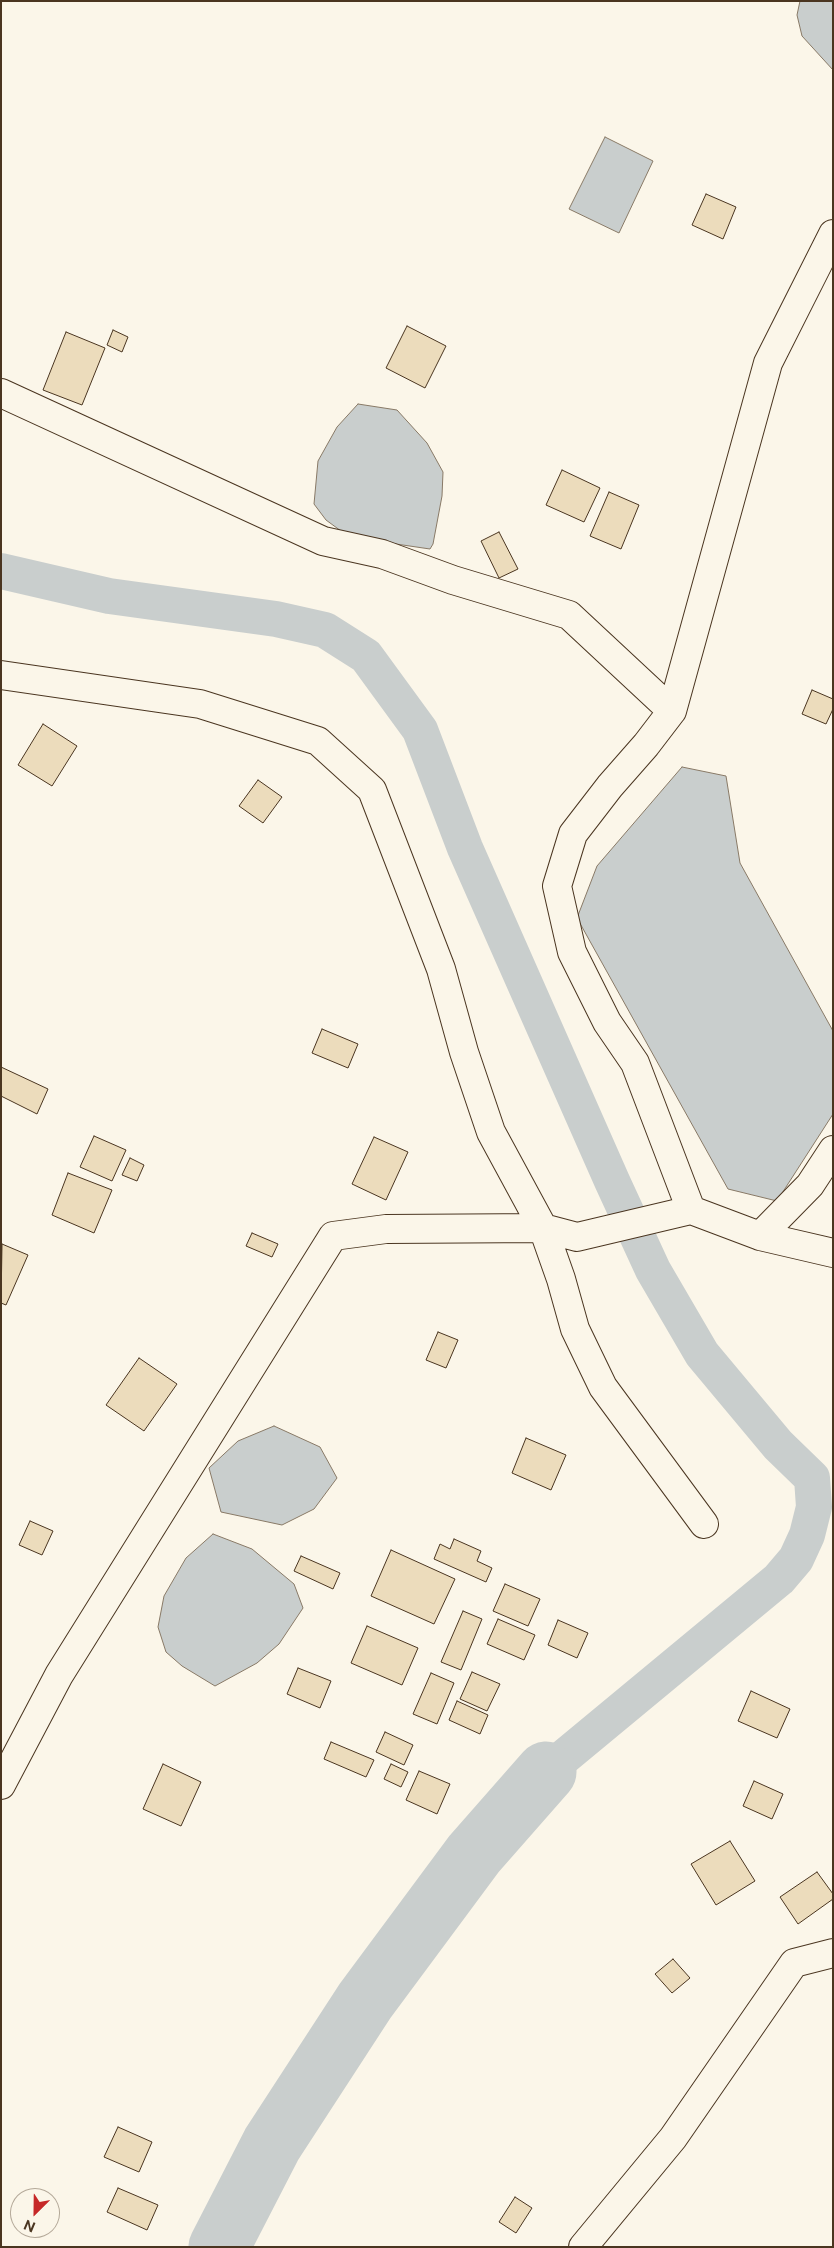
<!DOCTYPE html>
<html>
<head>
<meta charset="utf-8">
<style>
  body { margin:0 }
  #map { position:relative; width:834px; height:2248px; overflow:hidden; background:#fbf6e9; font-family:"Public Sans",sans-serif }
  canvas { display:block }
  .frame { position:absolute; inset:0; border:2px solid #4a3520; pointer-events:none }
  .north { position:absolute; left:10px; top:2188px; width:50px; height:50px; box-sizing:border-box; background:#fbf6e9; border:1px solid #b4a999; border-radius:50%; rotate:203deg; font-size:14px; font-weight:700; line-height:20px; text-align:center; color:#4a3520 }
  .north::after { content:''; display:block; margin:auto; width:18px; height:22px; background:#c62828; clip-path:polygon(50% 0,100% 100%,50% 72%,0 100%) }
</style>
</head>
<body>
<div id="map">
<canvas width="834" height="2248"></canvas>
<div class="frame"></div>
<div class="north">N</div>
</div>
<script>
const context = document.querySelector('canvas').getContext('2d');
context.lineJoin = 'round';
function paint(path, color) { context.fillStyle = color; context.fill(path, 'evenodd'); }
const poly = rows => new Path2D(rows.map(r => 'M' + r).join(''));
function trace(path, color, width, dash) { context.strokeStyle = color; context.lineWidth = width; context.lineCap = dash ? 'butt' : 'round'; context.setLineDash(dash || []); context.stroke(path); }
const water = poly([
  [800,1,833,1,833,70,802,36,797,15,800,1],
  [605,137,653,161,619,233,569,209,605,137],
  [358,404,397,410,427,443,443,472,442,496,433,544,430,549,362,539,341,531,326,520,314,504,318,461,337,427,358,404],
  [682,767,726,776,740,863,833,1031,833,1114,777,1201,728,1189,577,918,597,866,682,767],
  [274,1426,320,1447,337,1478,314,1509,282,1525,221,1512,209,1468,238,1441,274,1426],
  [213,1534,252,1549,294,1584,303,1608,279,1644,257,1663,215,1686,182,1666,166,1652,158,1627,164,1596,186,1558,213,1534]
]);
paint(water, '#c9cecd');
trace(water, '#887966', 1);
trace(poly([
  [1,571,109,596,276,619,325,630,366,656,420,730,465,848,612,1181,653,1270,702,1354,778,1445,812,1478,814,1507,807,1535,796,1559,779,1579,546,1772]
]), '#c9cecd', 36);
trace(poly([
  [219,2247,272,2144,365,2001,474,1854,546,1772]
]), '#c9cecd', 61);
const building = poly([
  [706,194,736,207,723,239,692,225,706,194],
  [407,326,446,346,425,388,386,368,407,326],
  [113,330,128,337,122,352,107,345,113,330],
  [66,332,105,348,82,405,43,390,66,332],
  [562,470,600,488,584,522,546,505,562,470],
  [609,492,639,505,621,549,590,536,609,492],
  [499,532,518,569,499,578,481,541,499,532],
  [812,690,833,699,833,709,826,724,802,714,812,690],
  [43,724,77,746,52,786,18,765,43,724],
  [258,780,282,797,263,823,239,806,258,780],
  [322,1029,358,1044,348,1068,312,1053,322,1029],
  [1,1067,48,1089,37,1114,1,1096,1,1067],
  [94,1136,126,1150,112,1181,80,1167,94,1136],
  [374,1137,408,1152,386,1200,352,1184,374,1137],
  [130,1158,144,1165,137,1181,122,1175,130,1158],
  [68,1173,112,1190,94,1233,52,1215,68,1173],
  [252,1233,278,1244,272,1257,246,1246,252,1233],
  [2,1244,28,1255,6,1305,1,1303,2,1244],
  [438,1332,458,1340,446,1368,426,1360,438,1332],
  [139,1358,177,1384,144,1431,106,1405,139,1358],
  [526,1438,566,1455,551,1490,512,1473,526,1438],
  [30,1521,53,1531,42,1555,19,1545,30,1521],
  [454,1539,481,1551,477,1561,492,1568,486,1582,434,1559,440,1544,450,1549,454,1539],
  [391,1550,455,1579,434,1624,371,1596,391,1550],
  [301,1556,340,1573,333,1589,294,1571,301,1556],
  [505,1584,540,1599,528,1626,493,1611,505,1584],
  [463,1611,482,1619,461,1670,441,1662,463,1611],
  [498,1619,535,1635,524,1660,487,1644,498,1619],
  [558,1620,588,1633,577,1658,548,1645,558,1620],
  [367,1626,418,1648,402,1685,351,1663,367,1626],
  [298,1668,331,1681,320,1708,287,1694,298,1668],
  [472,1672,500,1684,487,1711,460,1699,472,1672],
  [431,1673,454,1683,437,1724,413,1714,431,1673],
  [751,1691,790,1709,777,1738,738,1721,751,1691],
  [457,1701,488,1715,480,1734,449,1720,457,1701],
  [385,1732,413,1745,404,1765,376,1752,385,1732],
  [331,1742,374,1760,366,1777,324,1759,331,1742],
  [163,1764,201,1782,181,1826,143,1809,163,1764],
  [391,1764,408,1772,401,1787,384,1779,391,1764],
  [419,1771,450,1784,437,1814,406,1800,419,1771],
  [754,1781,783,1794,772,1819,743,1806,754,1781],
  [730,1841,755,1881,716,1905,691,1864,730,1841],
  [817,1872,833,1894,833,1899,798,1924,780,1897,817,1872],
  [673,1959,690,1978,672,1993,655,1974,673,1959],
  [118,2127,152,2142,139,2172,104,2157,118,2127],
  [118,2188,158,2205,147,2230,107,2212,118,2188],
  [515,2197,532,2208,516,2233,499,2222,515,2197]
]);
paint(building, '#ecdcbc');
trace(building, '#4a3520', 1);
const minor = poly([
  [1,393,323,541,382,554,453,580,569,615,672,711,646,745,610,786,573,834,557,886,572,952,607,1022,635,1063,691,1210],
  [1,675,200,704,318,741,372,790,441,969,464,1052,491,1132,543,1228,561,1279,575,1329,603,1387,704,1524],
  [672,711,768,363,833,234],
  [760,1236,810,1185,833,1150],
  [1,1785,59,1675,333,1236,386,1229,543,1228,577,1237,691,1210,760,1236,833,1253]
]);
const tertiary = poly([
  [583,2247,673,2138,794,1963,833,1953]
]);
trace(minor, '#4a3520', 30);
trace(tertiary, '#4a3520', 30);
trace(minor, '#fbf6e9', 28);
trace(tertiary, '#fbf6e9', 28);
</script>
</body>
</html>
